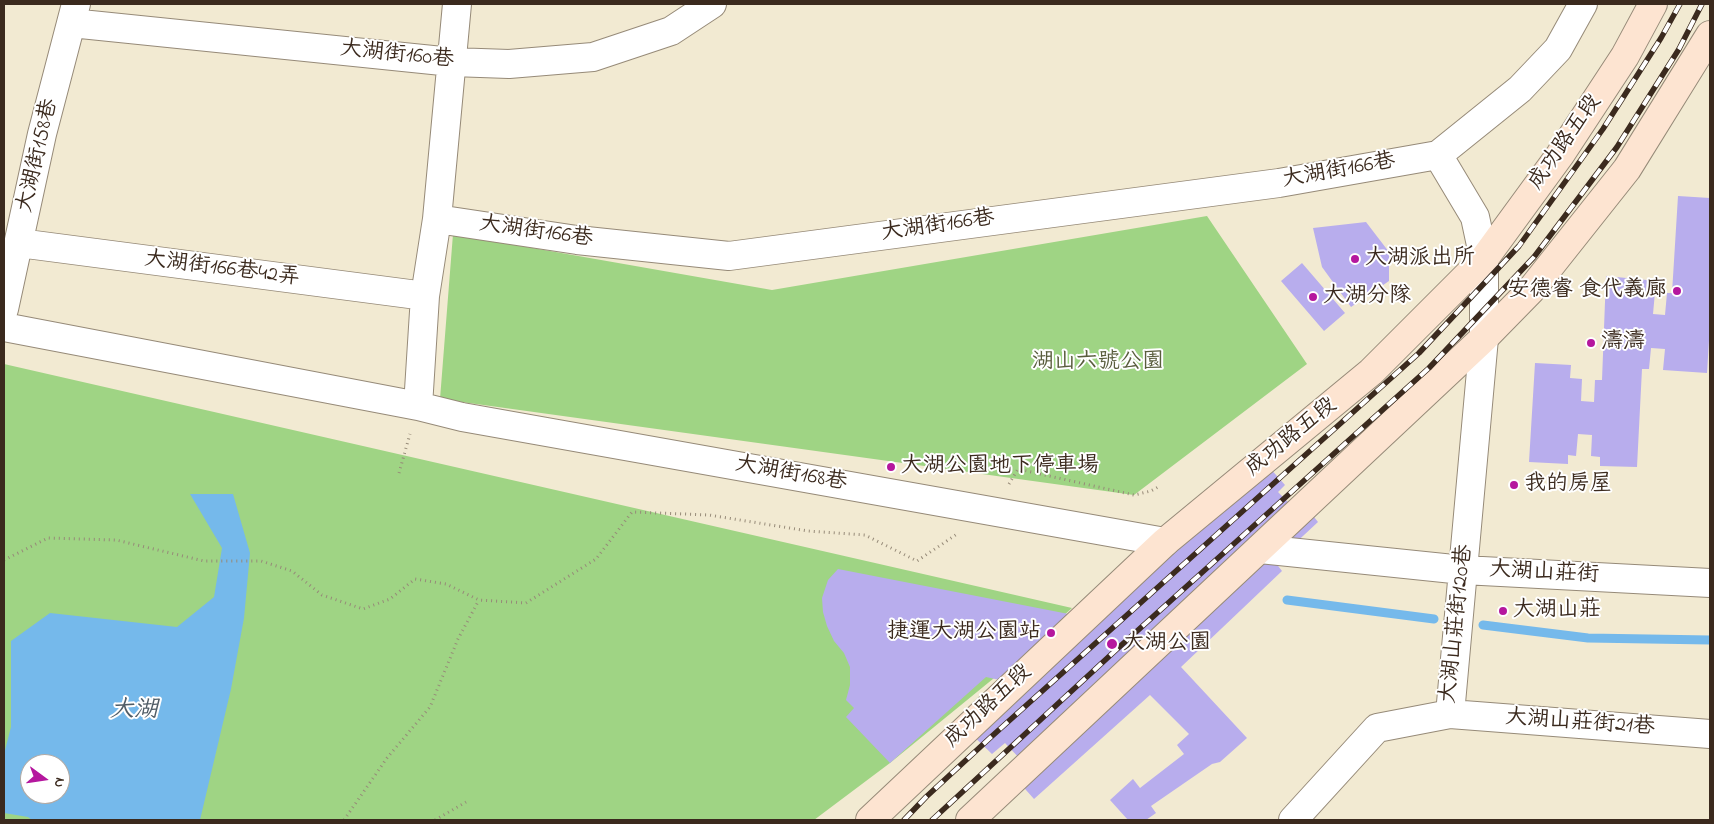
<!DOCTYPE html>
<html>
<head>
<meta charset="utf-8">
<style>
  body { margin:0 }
  #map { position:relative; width:1714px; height:824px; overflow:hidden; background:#f2ead2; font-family:"Indie Flower",sans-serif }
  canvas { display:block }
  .frame { position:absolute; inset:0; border:5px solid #3b2a1e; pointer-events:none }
  .north { position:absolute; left:20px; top:754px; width:50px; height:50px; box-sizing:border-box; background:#fff; border:1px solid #b1aaa5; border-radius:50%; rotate:104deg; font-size:14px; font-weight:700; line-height:20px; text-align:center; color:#3b2a1e }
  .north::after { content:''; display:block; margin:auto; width:18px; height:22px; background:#b5179e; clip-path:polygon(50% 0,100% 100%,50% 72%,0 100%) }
</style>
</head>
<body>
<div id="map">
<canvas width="1714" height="824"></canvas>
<div class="frame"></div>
<div class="north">N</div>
</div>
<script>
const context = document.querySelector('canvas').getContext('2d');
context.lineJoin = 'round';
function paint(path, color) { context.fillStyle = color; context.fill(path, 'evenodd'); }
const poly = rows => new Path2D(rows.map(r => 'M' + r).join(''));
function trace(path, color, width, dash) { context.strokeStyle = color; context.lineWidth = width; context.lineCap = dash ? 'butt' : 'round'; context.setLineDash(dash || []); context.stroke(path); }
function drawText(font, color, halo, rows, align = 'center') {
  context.font = font + ' "Indie Flower","LXGW WenKai TC",sans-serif'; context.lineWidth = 4; context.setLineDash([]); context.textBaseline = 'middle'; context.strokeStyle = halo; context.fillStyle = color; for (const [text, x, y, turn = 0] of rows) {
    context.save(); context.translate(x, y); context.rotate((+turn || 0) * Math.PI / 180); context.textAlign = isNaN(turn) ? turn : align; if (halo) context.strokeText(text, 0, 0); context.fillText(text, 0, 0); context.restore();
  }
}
paint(poly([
  [1207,216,1307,364,1134,495,440,399,453,234,772,290],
  [4,364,1072,608,999,674,890,763,814,820,4,820],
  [30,764,60,764,60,794,30,794]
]), '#9fd484');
paint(poly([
  [190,494,233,494,250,553,244,618,231,689,200,820,32,820,28,817,4,813,4,754,11,727,11,641,50,613,177,627,214,597,222,548],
  [30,764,60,764,60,794,30,794]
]), '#75b9eb');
trace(poly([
  [1287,600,1434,619],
  [1483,625,1588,638,1710,640]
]), '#75b9eb', 9);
paint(poly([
  [1678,196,1710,198,1710,324,1707,373,1663,370,1665,349,1651,348,1649,369,1642,369,1637,467,1600,466,1600,457,1591,456,1592,435,1578,434,1576,456,1568,455,1568,464,1529,462,1535,363,1571,365,1570,378,1582,379,1581,401,1594,402,1595,380,1602,380,1606,276,1647,280,1646,292,1655,292,1653,314,1665,315,1667,293,1672,293],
  [1366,222,1389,252,1389,281,1351,307,1322,267,1313,228],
  [1302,263,1345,313,1324,331,1281,281],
  [1268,466,1285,485,1278,492,1291,505,1299,498,1318,522,1275,562,1282,571,1181,667,1247,738,1220,762,1212,764,1151,806,1156,813,1146,820,1128,820,1110,800,1133,779,1140,788,1184,754,1177,745,1189,734,1150,695,1034,799,1010,772,1022,761,1005,743,992,754,965,728,1004,681,986,677,890,763,846,717,854,708,846,700,850,685,850,667,844,653,834,641,827,626,823,612,822,598,828,580,838,569,1084,617]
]), '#b8aded');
const street = poly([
  [71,23,452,62,509,64,593,57,671,31,712,4],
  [437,219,577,240,729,256,1279,183,1438,155],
  [19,243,425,296],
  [4,309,42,134,76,4],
  [4,327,418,406,425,296,437,219,457,4],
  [418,406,462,417,1165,542],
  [1260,549,1463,570,1710,583],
  [1450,714,1710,734],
  [1293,820,1377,728,1450,714,1484,338,1484,259,1475,217,1438,155,1520,89,1558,49,1583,4]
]);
const secondary = poly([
  [870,820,1165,542,1371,372,1484,259,1560,155,1625,56,1653,4],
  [970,820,1484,338,1531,290,1627,169,1710,35]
]);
trace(street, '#968a78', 30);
trace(secondary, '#968a78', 30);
trace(poly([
  [399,473,410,434],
  [1009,484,1018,469,1134,495,1151,491,1158,487],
  [4,560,48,538,116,540,204,561,261,561,292,571,322,595,363,609,390,599,415,579,446,584,479,600,526,603,596,559,632,512,709,515,808,531,865,535,917,561,957,534],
  [344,820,387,758,430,707,458,639,479,600],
  [435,820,466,802]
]), '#968a78', 3, [1, 4]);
trace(street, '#fff', 28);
trace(secondary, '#fde4d1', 28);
const rail = poly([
  [904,820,926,797,991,737,1419,353,1519,246,1603,129,1661,38,1680,4],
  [932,820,1116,650,1429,368,1534,257,1617,147,1679,49,1702,4]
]);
trace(rail, '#3b2a1e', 5.5);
trace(rail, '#fff', 4, [11]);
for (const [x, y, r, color] of [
  [1355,259,5,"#b5179e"],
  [1677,291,5,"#b5179e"],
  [1313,297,5,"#b5179e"],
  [1591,343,5,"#b5179e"],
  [891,467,5,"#b5179e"],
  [1514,485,5,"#b5179e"],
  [1503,611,5,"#b5179e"],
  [1051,633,5,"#b5179e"],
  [1112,644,6,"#b5179e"]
]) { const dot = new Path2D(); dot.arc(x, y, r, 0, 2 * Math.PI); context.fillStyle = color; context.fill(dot); trace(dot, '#fff', 2); }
drawText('22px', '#3b2a1e', '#fff', [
  ["大湖街160巷",397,56,6],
  ["成功路五段",1566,143,-55],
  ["大湖街158巷",39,156,-77],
  ["大湖街166巷",1339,172,-10],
  ["大湖街166巷",938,227,-8],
  ["大湖街166巷",536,233,8],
  ["大湖街166巷42弄",222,270,7],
  ["成功路五段",1292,438,-39],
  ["大湖街168巷",791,475,10],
  ["大湖山莊街",1544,574,3],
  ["大湖山莊街120巷",1458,624,-84],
  ["成功路五段",989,707,-43],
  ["大湖山莊街21巷",1580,724,4]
]);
drawText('22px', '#3b2a1e', '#fff', [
  ["大湖派出所",1365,259],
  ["安德睿 食代義廊",1667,291,"right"],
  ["大湖分隊",1323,297],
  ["濤濤",1601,343],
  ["大湖公園地下停車場",901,467],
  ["我的房屋",1524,485],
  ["大湖山莊",1513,611],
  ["捷運大湖公園站",1041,633,"right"],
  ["大湖公園",1123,644]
], 'left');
drawText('22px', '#595d3d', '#fff', [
  ["湖山六號公園",1098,363]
]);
drawText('italic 24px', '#4f5c66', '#fff', [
  ["大湖",134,712]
]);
</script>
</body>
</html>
